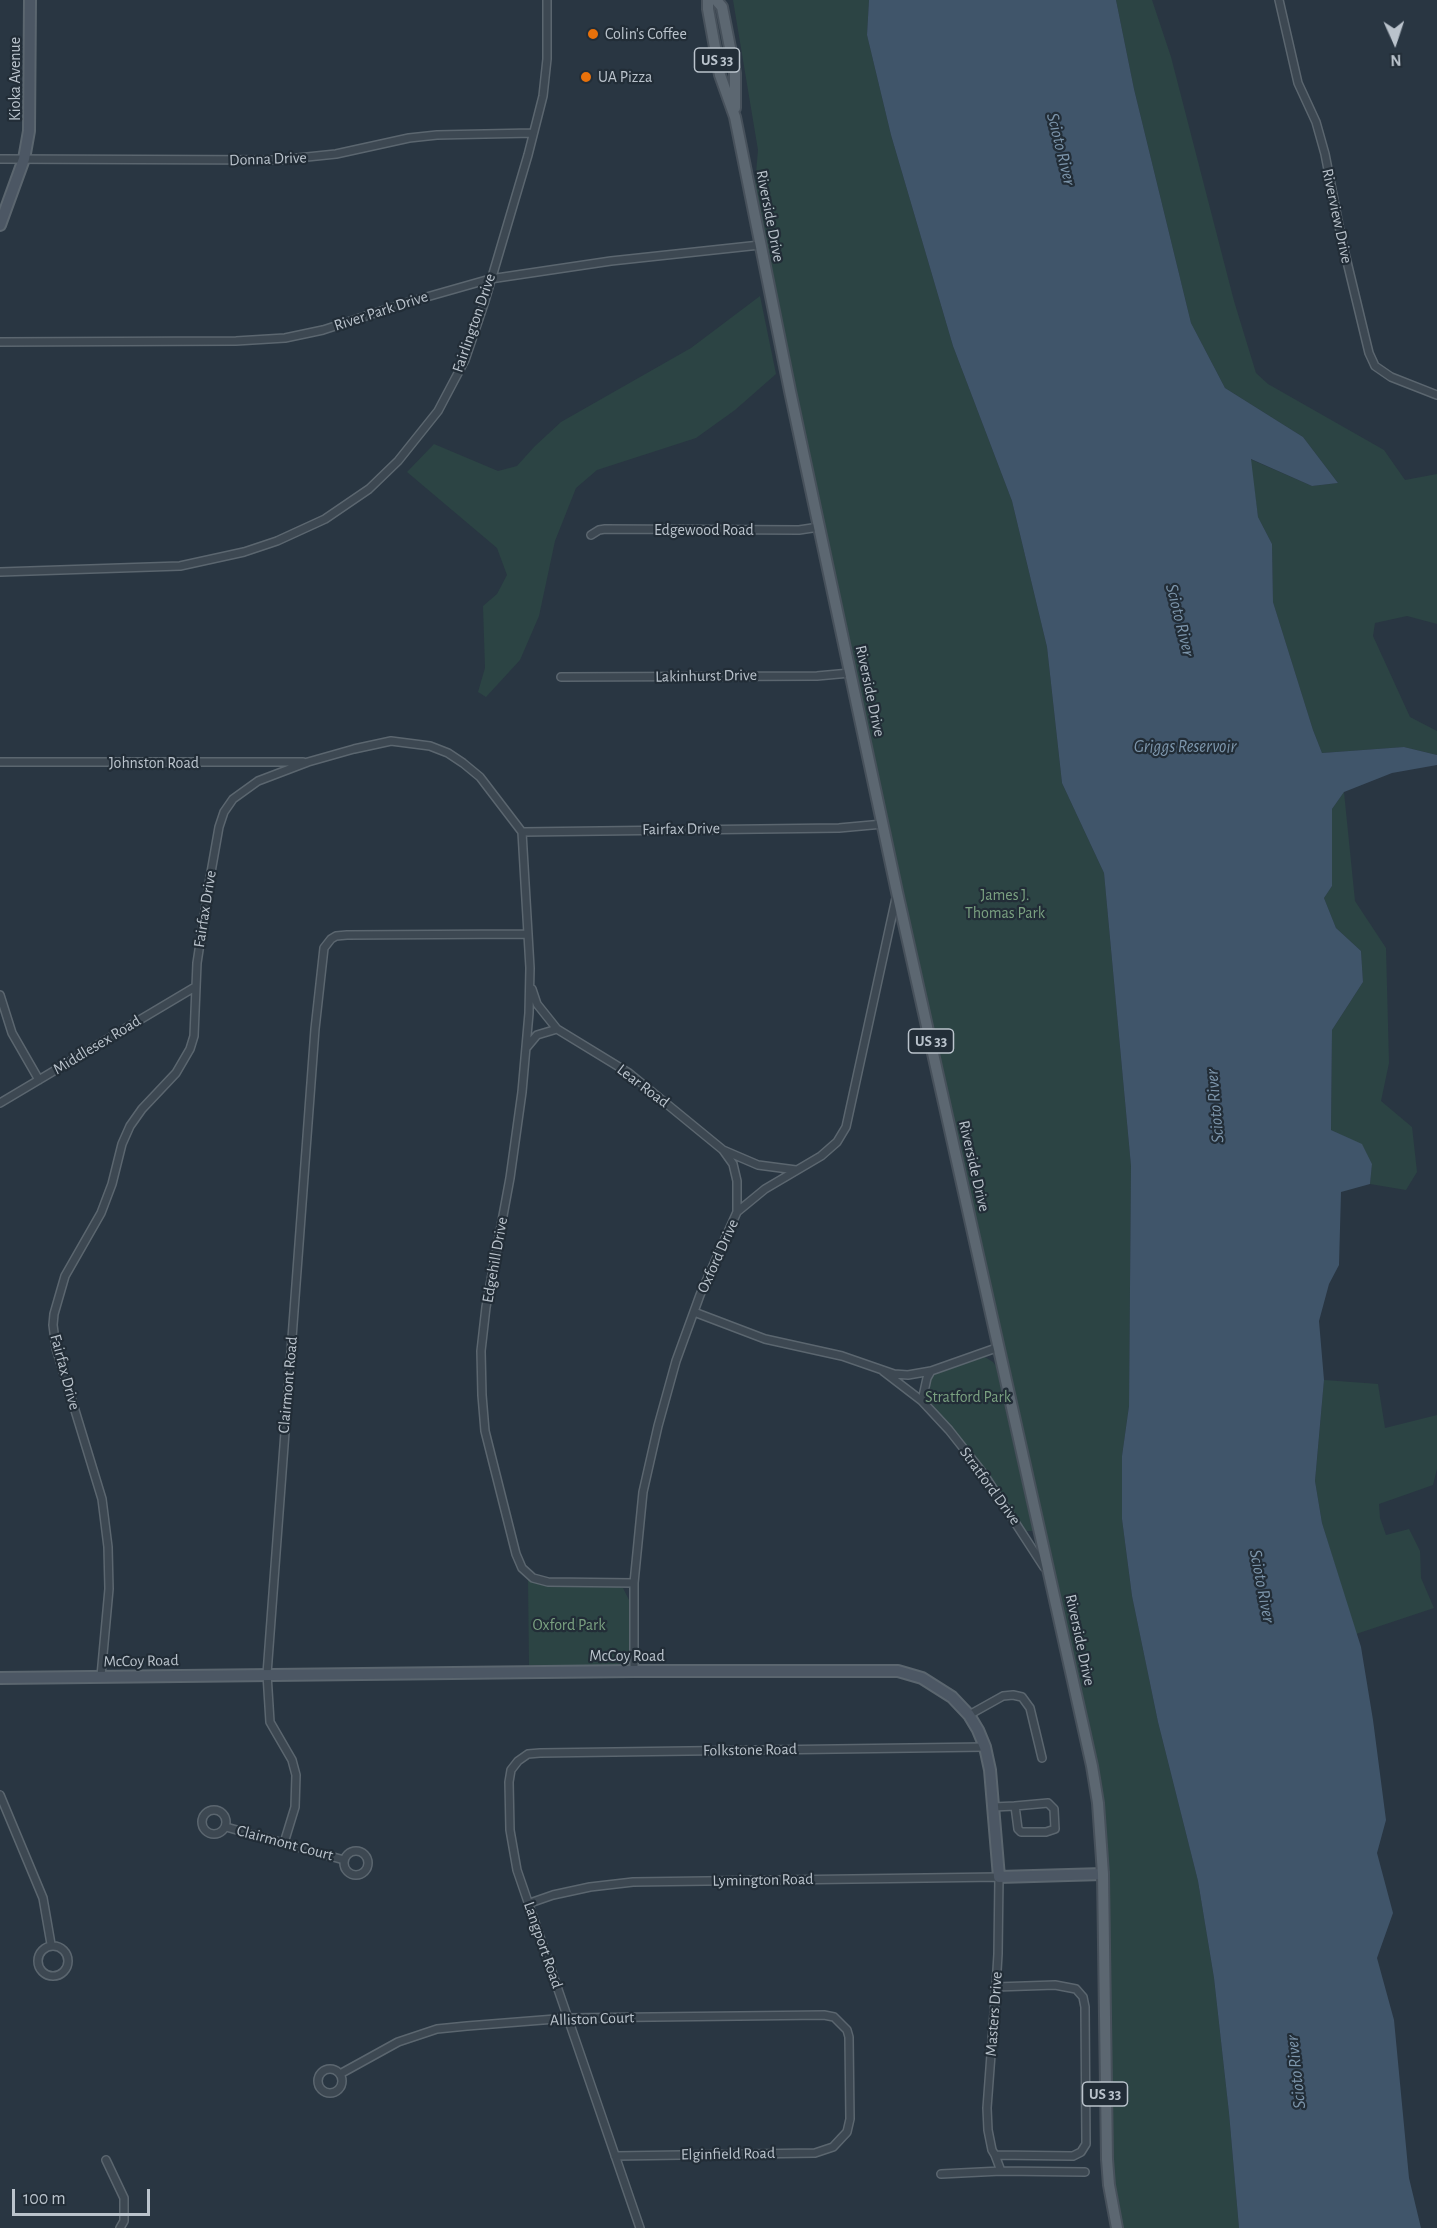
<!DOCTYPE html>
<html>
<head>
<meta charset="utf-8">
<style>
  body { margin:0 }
  #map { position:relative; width:1437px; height:2228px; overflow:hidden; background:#293642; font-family:"Alegreya Sans",sans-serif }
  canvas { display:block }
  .north { position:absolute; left:1365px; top:12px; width:60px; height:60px; -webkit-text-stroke:4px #222d37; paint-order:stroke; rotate:177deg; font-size:16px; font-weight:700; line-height:24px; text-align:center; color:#bac3cc }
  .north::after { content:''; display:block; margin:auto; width:21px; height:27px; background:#bac3cc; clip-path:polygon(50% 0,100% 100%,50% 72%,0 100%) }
  .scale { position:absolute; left:12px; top:2189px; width:138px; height:27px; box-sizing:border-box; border:3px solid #bac3cc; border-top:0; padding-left:8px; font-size:18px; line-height:21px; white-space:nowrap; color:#bac3cc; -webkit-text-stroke:4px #222d37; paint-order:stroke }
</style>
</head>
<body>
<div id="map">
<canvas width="1437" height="2228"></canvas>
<div class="north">N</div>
<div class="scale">100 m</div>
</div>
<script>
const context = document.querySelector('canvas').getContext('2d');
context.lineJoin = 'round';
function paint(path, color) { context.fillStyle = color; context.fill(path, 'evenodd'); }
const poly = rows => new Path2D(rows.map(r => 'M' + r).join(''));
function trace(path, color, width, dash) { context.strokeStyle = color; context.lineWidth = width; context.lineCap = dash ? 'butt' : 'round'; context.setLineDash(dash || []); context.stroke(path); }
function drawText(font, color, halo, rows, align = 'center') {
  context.font = font + ' "Alegreya Sans",sans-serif'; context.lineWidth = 4.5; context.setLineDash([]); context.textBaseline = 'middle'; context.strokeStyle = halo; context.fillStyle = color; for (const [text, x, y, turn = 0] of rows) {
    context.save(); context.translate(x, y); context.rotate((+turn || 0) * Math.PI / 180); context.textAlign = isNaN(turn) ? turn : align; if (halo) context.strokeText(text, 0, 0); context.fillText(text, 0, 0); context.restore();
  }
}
paint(poly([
  [733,0,869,0,867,35,891,135,953,346,1012,501,1047,647,1062,783,1104,873,1131,1166,1129,1406,1122,1456,1122,1519,1132,1596,1158,1722,1198,1881,1214,1978,1229,2113,1239,2228,1117,2228,1110,2192,1098,1803,753,208,758,150],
  [1116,0,1152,0,1171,57,1234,301,1256,373,1268,384,1384,450,1405,480,1437,474,1437,624,1407,616,1375,623,1373,636,1410,717,1437,731,1437,755,1404,747,1322,753,1313,730,1273,602,1272,544,1258,517,1250,459,1312,486,1338,483,1303,437,1225,388,1191,323,1134,89],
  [760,296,776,374,735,410,696,438,597,470,576,488,555,541,539,616,520,660,486,697,478,692,485,668,483,606,497,594,507,575,497,548,407,472,434,444,498,471,517,466,534,447,561,422,691,348],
  [1344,792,1355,901,1386,948,1389,1063,1381,1101,1412,1127,1417,1172,1406,1190,1370,1184,1372,1164,1362,1145,1331,1130,1332,1030,1363,982,1361,951,1336,928,1324,898,1332,886,1332,809],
  [985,1357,993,1362,996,1366,1033,1531,1026,1531,1021,1525,985,1469,927,1401,930,1380,935,1374],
  [1324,1380,1378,1384,1385,1428,1437,1415,1437,1469,1433,1485,1379,1504,1380,1518,1386,1535,1409,1529,1420,1551,1421,1578,1434,1608,1356,1634,1322,1523,1315,1481],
  [528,1579,549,1586,618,1587,623,1588,629,1600,630,1647,626,1660,617,1665,529,1665]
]), '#2c4444');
paint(poly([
  [869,0,1116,0,1134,89,1191,323,1225,388,1303,437,1338,483,1312,486,1251,459,1258,517,1272,544,1273,602,1313,730,1322,753,1404,747,1437,755,1437,765,1392,773,1344,792,1332,809,1332,886,1324,898,1336,928,1361,951,1363,982,1332,1030,1331,1130,1362,1144,1372,1164,1370,1184,1341,1192,1339,1265,1329,1284,1319,1321,1324,1380,1315,1481,1322,1523,1361,1647,1373,1720,1386,1820,1377,1853,1393,1913,1377,1958,1394,2020,1409,2178,1421,2228,1239,2228,1229,2113,1214,1978,1198,1881,1158,1722,1132,1596,1122,1519,1122,1456,1129,1406,1131,1166,1104,873,1062,783,1047,647,1012,501,953,346,891,135,867,35]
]), '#40556a');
const street = poly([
  [1279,0,1298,83,1316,122,1325,154,1342,241,1369,353,1375,366,1391,377,1437,395],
  [0,159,278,160,336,154,409,138,437,135,533,133],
  [0,342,236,341,285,338,323,330,409,302,490,279,611,261,760,245],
  [591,535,599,530,605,529,799,530,819,527],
  [0,572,180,566,244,552,277,541,325,519,369,489,398,461,438,411,465,360,484,304,528,155,543,96,547,59,547,0],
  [561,677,817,676,850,673],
  [0,762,303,762],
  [522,832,530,968,529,1013,522,1092,510,1178,486,1307,481,1351,482,1395,485,1431,516,1554,522,1568,533,1578,548,1582,634,1583],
  [532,989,537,1004,557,1029],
  [0,995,12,1033,39,1080],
  [527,1047,537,1035,557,1029,629,1073,723,1150,758,1165,796,1170],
  [0,1103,195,987],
  [723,1150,733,1164,737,1181,737,1212],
  [694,1312,765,1339,842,1356,894,1374,908,1375,931,1371],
  [883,1371,922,1401,949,1430,983,1473,1044,1567],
  [922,1401,927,1378,931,1371,999,1347],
  [634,1671,634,1583,643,1492,658,1426,676,1361,700,1295,737,1212,765,1189,821,1156,837,1142,846,1127,896,898],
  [101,1676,109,1589,108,1547,102,1499,56,1348,53,1325,54,1314,65,1276,101,1213,112,1184,122,1144,130,1126,142,1109,176,1073,190,1049,194,1036,197,963,210,878,219,827,224,812,233,799,258,781,308,762,354,749,391,741,430,746,448,753,463,763,480,777,522,832,839,828,883,824],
  [969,1715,1003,1696,1013,1695,1022,1697,1030,1708,1042,1758],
  [0,1795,43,1898,51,1944],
  [993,1807,1015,1806,1048,1803,1054,1809,1055,1829,1046,1832,1021,1832,1018,1829,1015,1806],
  '202 1822a12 12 0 1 1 24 0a12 12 0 1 1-24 0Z',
  [226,1827,344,1860],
  [284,1843,295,1807,296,1775,292,1760,270,1722,267,1674,315,1029,324,948,331,939,336,936,347,935,528,934],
  '344 1863a12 12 0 1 1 24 0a12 12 0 1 1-24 0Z',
  [530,1903,553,1895,590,1887,633,1882,999,1877,998,1954,996,1987,990,2068,987,2108,988,2130,992,2150,995,2155,1073,2156,1081,2152,1086,2144,1085,2007,1083,1997,1076,1989,1055,1985,996,1987],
  '38 1961a15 15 0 1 1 30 0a15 15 0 1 1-30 0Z',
  '318 2081a12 12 0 1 1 24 0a12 12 0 1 1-24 0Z',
  [340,2074,398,2042,437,2029,467,2026,568,2018,824,2015,834,2017,847,2030,849,2037,850,2119,847,2132,833,2147,815,2153,615,2156],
  [995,2155,1001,2171],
  [106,2160,124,2198,124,2221,120,2228],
  [941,2174,1001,2171,1085,2172],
  [640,2228,517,1870,510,1830,509,1782,511,1770,518,1761,528,1754,540,1753,985,1747]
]);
const secondary = poly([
  [0,225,24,159,29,131,30,0],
  [0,1678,634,1671,898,1671,922,1678,952,1697,969,1715,978,1730,985,1747,990,1770,999,1877,1103,1874]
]);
const primary = poly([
  [708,0,708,9,720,75,735,117,790,391,897,892,1092,1766,1098,1803,1103,1874,1107,2159,1109,2185,1117,2228],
  [716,0,722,7,735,73,735,108]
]);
trace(street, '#5b666f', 10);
trace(secondary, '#5b666f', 14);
trace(primary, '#47515b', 14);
trace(street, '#3d4852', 7);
trace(secondary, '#4c5764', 10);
trace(primary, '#5c6771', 10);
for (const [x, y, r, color] of [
  [593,34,6,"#e8710a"],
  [586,77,6,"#e8710a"]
]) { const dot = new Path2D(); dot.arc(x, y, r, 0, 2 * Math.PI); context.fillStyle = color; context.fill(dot); trace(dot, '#222d37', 2); }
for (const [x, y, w] of [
  [717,60,45],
  [931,1041,45],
  [1105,2094,45]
]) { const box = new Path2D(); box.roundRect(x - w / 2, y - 12, w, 24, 4.5); context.fillStyle = '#222d37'; context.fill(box); trace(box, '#bac3cc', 1.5); }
drawText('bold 15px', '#bac3cc', null, [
  ["US 33",717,60],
  ["US 33",931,1041],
  ["US 33",1105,2094]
]);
drawText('16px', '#bac3cc', '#222d37', [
  ["Colin's Coffee",605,34],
  ["UA Pizza",598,77]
], 'left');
drawText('16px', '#bac3cc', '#222d37', [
  ["Kioka Avenue",15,79,-90],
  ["Donna Drive",268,159,-2],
  ["Riverside Drive",770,216,79],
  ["Riverview Drive",1337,216,78],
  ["River Park Drive",381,311,-18],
  ["Fairlington Drive",474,323,-71],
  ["Edgewood Road",704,530],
  ["Lakinhurst Drive",706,676,-1],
  ["Riverside Drive",870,691,78],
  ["Johnston Road",154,763],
  ["Fairfax Drive",681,829,-1],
  ["Fairfax Drive",205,909,-81],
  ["Middlesex Road",97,1045,-31],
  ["Lear Road",643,1086,37],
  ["Riverside Drive",974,1166,77],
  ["Oxford Drive",718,1256,-66],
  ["Edgehill Drive",495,1260,-80],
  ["Fairfax Drive",65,1372,75],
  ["Clairmont Road",288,1385,-85],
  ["Stratford Drive",990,1486,54],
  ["Riverside Drive",1080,1640,78],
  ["McCoy Road",627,1656],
  ["McCoy Road",141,1661,-1],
  ["Folkstone Road",750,1750,-1],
  ["Clairmont Court",285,1843,15],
  ["Lymington Road",763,1880,-1],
  ["Langport Road",543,1945,71],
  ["Masters Drive",994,2014,-86],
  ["Alliston Court",592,2019,-2],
  ["Elginfield Road",728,2154,-1]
]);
drawText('16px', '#7aa080', '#222d37', [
  ["James J.",1005,895],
  ["Thomas Park",1005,913],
  ["Stratford Park",968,1397],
  ["Oxford Park",569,1625]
]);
drawText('italic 18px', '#7d96ac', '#222d37', [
  ["Scioto River",1061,149,76],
  ["Scioto River",1180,620,76],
  ["Griggs Reservoir",1185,747],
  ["Scioto River",1215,1106,-95],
  ["Scioto River",1262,1586,79],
  ["Scioto River",1296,2072,-96]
]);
</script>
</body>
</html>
